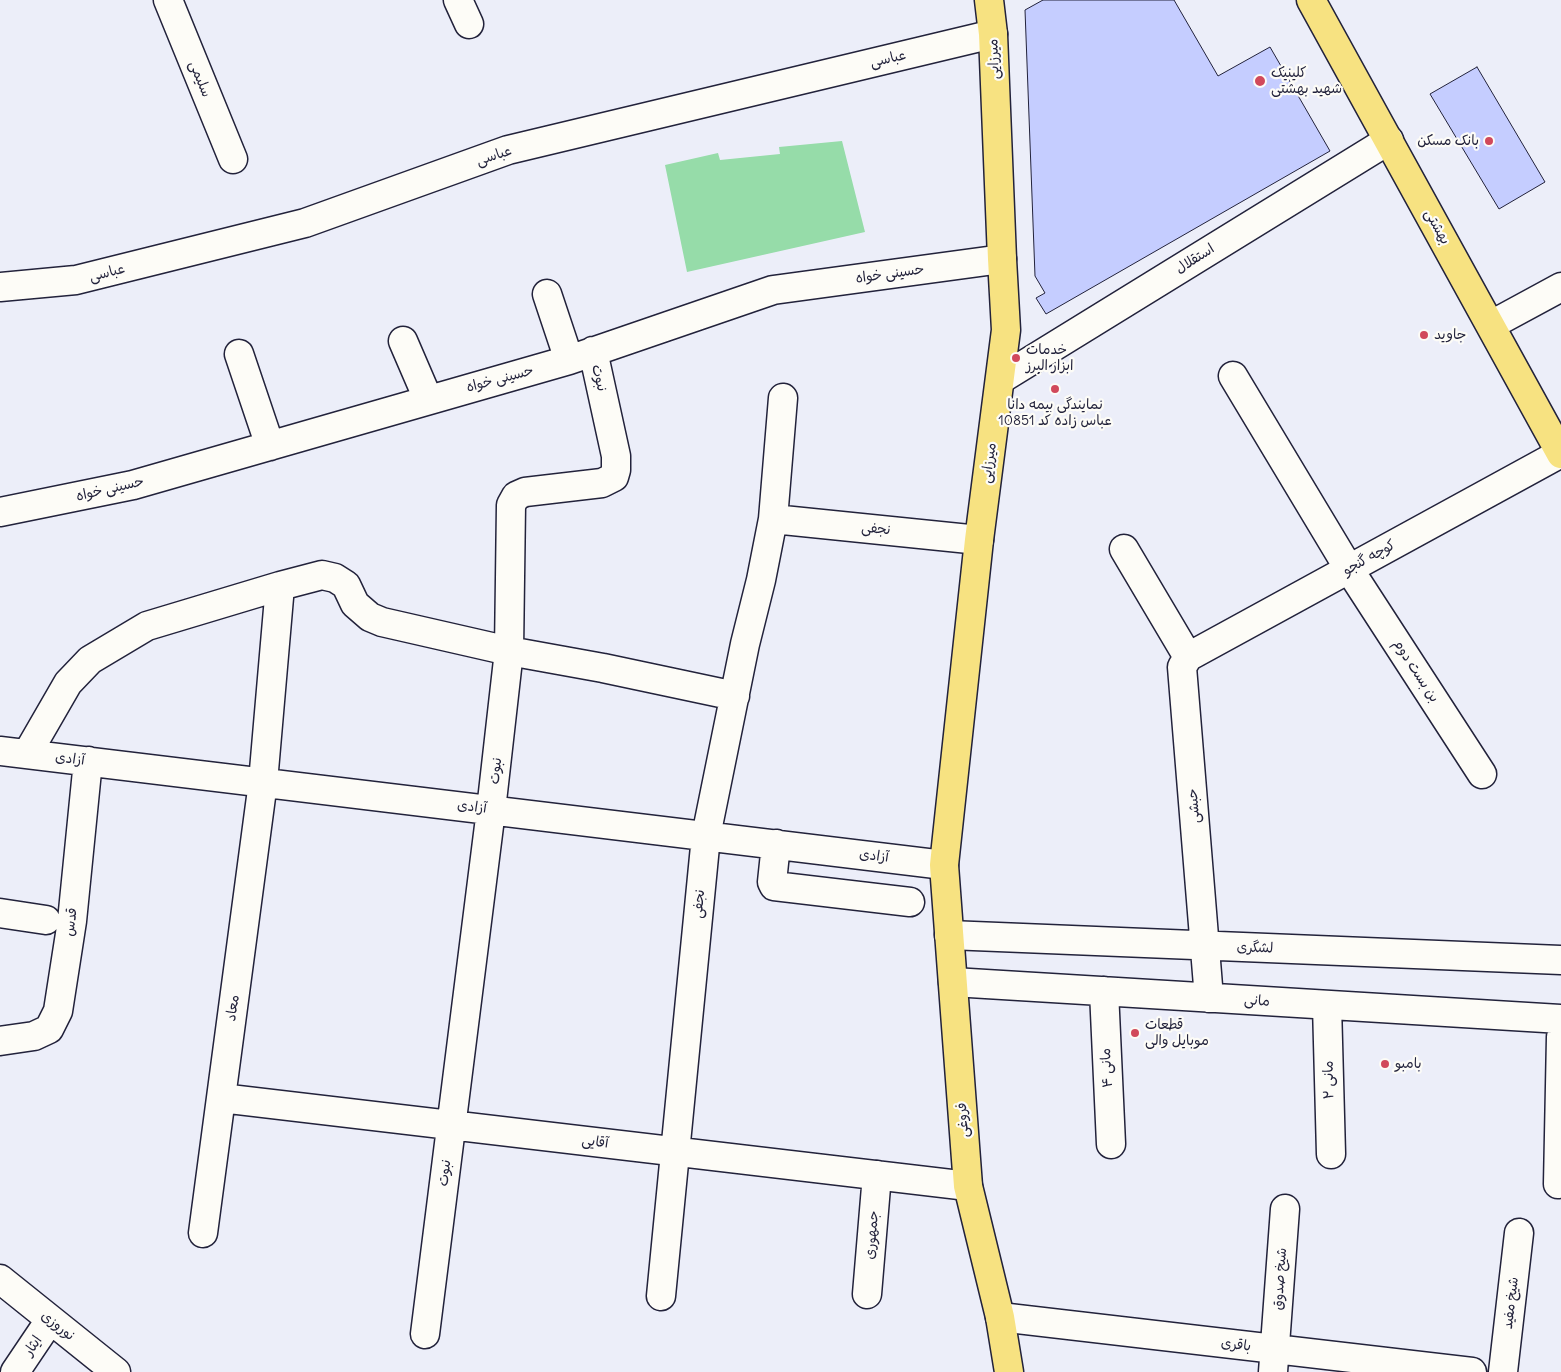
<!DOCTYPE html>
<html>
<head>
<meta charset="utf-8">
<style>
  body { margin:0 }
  canvas { display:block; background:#eceef9 }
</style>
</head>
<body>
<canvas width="1561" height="1372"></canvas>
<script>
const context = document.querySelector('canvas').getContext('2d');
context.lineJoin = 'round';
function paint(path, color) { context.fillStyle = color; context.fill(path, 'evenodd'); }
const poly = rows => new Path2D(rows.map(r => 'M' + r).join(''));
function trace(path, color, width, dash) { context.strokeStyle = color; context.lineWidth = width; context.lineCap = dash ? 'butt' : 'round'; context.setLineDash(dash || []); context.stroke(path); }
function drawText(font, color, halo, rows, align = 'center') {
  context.font = font + ' Delius,"Playpen Sans Arabic",sans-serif'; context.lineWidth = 4.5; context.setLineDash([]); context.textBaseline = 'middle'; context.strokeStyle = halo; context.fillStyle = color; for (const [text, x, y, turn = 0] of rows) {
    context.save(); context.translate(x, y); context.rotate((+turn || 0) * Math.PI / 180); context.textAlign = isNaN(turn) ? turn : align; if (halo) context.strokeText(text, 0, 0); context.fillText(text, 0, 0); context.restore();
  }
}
paint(poly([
  [842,141,865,232,687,272,665,165,718,153,720,160,780,154,779,147]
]), '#96dca9');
const building = poly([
  [1043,0,1174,0,1218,76,1270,47,1330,151,1046,314,1036,298,1045,293,1035,276,1025,10,1043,0],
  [1477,67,1545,182,1499,209,1430,94,1477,67]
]);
paint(building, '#c5cdff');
trace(building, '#22223b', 1);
const minor = poly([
  [168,0,233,159],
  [458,0,469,24],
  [0,287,76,280,305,223,508,150,993,34],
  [547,294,569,360],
  [1491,325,1561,287],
  [403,341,428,399],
  [239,354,270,446],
  [1233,376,1349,569,1482,774],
  [1001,379,1389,140],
  [0,512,133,485,569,360,773,290,1002,259],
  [773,519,979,540],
  [1124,549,1188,657],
  [0,751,944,865],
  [27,754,68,683,90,660,147,626,280,586,322,575,335,578,346,585,355,604,370,617,382,622,509,651,603,668,735,696],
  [776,844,772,882,774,886,910,902],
  [0,913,46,920],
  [949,935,1561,960],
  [953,982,1561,1019],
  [1104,991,1111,1144],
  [1209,998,1182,667,1188,657,1561,453],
  [1327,1005,1331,1154],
  [0,1041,34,1036,49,1029,58,1011,72,921,88,761],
  [221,1098,968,1186],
  [1558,1184,1561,1037],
  [203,1233,263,782,280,586],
  [0,1279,116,1372],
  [867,1294,877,1175],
  [661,1296,706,836,745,644,761,580,773,519,783,398],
  [1000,1317,1472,1372],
  [425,1334,491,810,509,651,511,505,516,496,525,492,602,483,614,477,616,470,616,456,593,351],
  [15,1372,50,1320],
  [1273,1372,1285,1209],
  [1503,1372,1519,1233]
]);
const major = poly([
  [989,0,993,34,1002,259,1006,330,979,540,944,865,968,1186,1000,1317,1009,1372],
  [1311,0,1561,454]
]);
trace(minor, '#22223b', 31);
trace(major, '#22223b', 31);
trace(minor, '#fdfcf7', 28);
trace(major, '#f7e281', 28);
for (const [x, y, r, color] of [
  [1260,81,6,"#d1495b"],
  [1489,141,5,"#d1495b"],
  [1424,335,5,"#d1495b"],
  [1016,358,5,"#d1495b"],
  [1055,389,5,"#d1495b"],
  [1135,1033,5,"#d1495b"],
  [1385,1064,5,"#d1495b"]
]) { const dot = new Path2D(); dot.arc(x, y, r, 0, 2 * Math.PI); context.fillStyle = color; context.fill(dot); trace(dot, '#fdfcf7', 2); }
drawText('14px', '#22223b', '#fdfcf7', [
  ["عباسی",888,59,-13],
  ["میرزایی",994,59,-92],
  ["سلیمی",200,79,68],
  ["عباسی",494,156,-18],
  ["بهشتی",1437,227,61],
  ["استقلال",1195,259,-32],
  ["عباسی",107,273,-14],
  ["حسینی خواه",890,274,-8],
  ["نبوت",599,378,77],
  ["حسینی خواه",500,379,-15],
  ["میرزایی",989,463,-82],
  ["حسینی خواه",110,489,-13],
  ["نجفی",876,529,6],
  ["کوچه گنجو",1369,558,-29],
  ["بن بست دوم",1416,671,57],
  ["آزادی",70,759,7],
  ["نبوت",496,771,-84],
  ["حبشی",1194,806,-95],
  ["آزادی",472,807,7],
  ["آزادی",874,856,7],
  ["نجفی",699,904,-85],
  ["قدس",71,922,-83],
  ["لشگری",1255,948,2],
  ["مانی",1257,1001,4],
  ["معاد",233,1008,-82],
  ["مانی ۴",1107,1068,-93],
  ["مانی ۲",1329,1080,-91],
  ["فروغی",963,1120,-94],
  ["آقایی",595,1142,7],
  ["نبوت",445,1173,-83],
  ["جمهوری",872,1235,-85],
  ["شیخ صدوق",1280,1279,-86],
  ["شیخ مفید",1511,1303,-83],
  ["نوروزی",58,1326,38],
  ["باقری",1236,1345,7],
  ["ایثار",33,1346,-56]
]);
drawText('14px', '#22223b', '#fdfcf7', [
  ["کلینیک",1271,73],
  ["شهید بهشتی",1271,89],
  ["بانک مسکن",1479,141,"right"],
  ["جاوید",1434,335],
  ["خدمات",1026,350],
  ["ابزار البرز",1026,366],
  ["نمایندگی بیمه دانا",1055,405,"center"],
  ["عباس زاده کد 10851",1055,421,"center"],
  ["قطعات",1145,1025],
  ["موبایل والی",1145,1041],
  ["بامبو",1395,1064]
], 'left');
</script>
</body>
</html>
